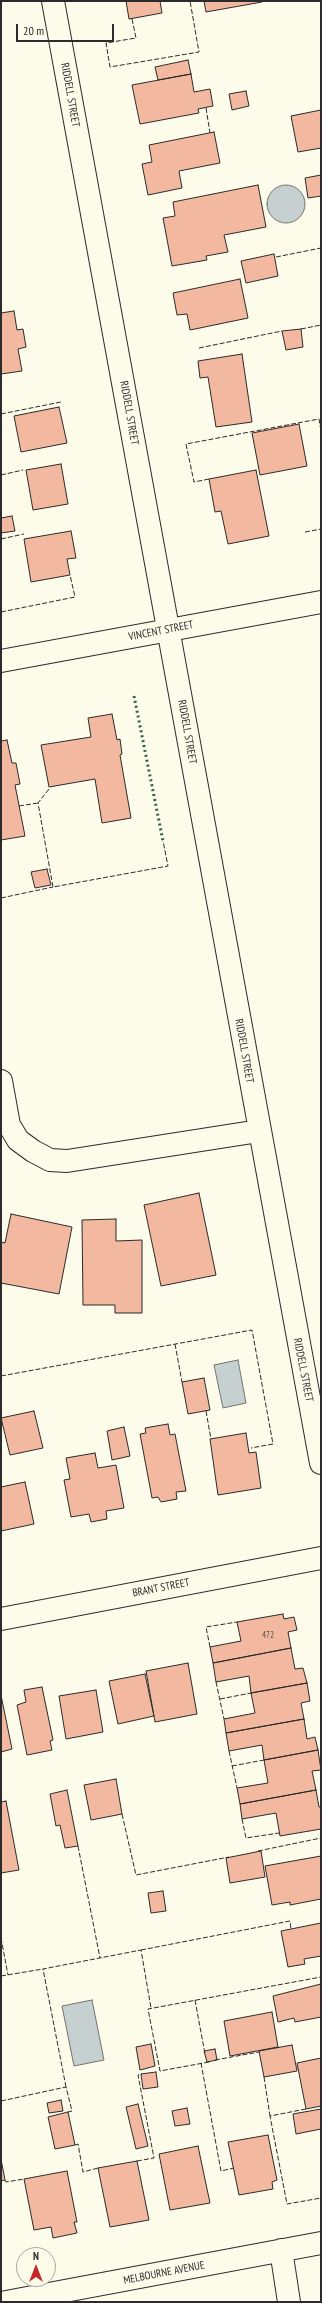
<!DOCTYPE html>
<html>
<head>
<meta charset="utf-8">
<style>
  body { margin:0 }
  #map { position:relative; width:322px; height:2303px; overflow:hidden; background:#fdfbea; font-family:"PT Sans Narrow",sans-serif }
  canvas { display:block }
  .frame { position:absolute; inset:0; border:2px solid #2b2b2b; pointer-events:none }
  .north { position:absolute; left:16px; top:2247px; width:40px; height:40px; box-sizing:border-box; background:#fdfbea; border:1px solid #a9a89e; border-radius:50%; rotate:0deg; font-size:11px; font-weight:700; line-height:16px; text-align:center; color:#2b2b2b }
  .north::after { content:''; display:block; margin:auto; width:14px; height:18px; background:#c62828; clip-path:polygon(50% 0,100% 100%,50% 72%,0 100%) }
  .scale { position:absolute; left:16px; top:24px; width:98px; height:18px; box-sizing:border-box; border:2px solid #2b2b2b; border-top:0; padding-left:5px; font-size:12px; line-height:14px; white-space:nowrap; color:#2b2b2b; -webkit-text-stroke:3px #fdfbea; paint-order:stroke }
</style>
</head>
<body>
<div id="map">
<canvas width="322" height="2303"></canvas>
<div class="frame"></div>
<div class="north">N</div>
<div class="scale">20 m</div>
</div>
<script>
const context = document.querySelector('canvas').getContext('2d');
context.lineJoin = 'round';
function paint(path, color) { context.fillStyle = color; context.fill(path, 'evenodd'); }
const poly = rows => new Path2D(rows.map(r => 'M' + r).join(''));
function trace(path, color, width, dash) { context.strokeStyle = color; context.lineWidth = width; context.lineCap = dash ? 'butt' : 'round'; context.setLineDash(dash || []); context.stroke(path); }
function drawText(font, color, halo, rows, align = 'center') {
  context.font = font + ' "PT Sans Narrow",sans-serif'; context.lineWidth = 3; context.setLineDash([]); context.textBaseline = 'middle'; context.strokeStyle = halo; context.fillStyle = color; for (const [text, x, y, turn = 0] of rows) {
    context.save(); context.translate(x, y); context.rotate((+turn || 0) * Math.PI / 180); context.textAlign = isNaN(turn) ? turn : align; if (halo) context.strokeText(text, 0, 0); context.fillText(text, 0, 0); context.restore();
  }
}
const water = poly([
  '267 204a19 19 0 1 1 38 0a19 19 0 1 1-38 0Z',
  [238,1360,246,1403,223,1408,214,1365,238,1360],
  [92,2000,104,2060,74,2066,62,2006,92,2000]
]);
paint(water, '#c7d0d0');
trace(water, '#74746e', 1);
const building = poly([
  [126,1,160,1,162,13,129,19,126,1],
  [204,1,262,1,262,2,206,12,204,1],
  [188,60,191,74,158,80,155,67,188,60],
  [191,74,194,92,210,89,213,106,198,109,199,113,140,124,132,85,191,74],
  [246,91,249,106,232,110,229,94,246,91],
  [321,110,321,148,298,152,291,116,321,110],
  [214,132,220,163,179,171,182,188,148,195,142,164,152,162,149,145,214,132],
  [321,175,321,196,308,198,305,178,321,175],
  [258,185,266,227,224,235,228,252,206,256,207,260,172,266,163,218,175,216,173,202,258,185],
  [274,254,278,276,246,283,241,261,274,254],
  [240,279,248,318,190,330,187,314,177,315,173,293,240,279],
  [14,311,17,330,23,329,26,347,18,349,22,371,1,374,1,313,14,311],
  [301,329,303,347,286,350,282,331,301,329],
  [242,354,252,422,216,427,208,377,200,378,198,361,242,354],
  [59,407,67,443,21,452,14,416,59,407],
  [299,424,307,466,260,475,252,433,299,424],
  [61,464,68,504,33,510,26,470,61,464],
  [256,470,269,536,228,544,221,511,215,512,209,479,256,470],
  [12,516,15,531,1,533,1,518,12,516],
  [71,531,76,558,67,559,70,575,31,582,24,539,71,531],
  [112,714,117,740,120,739,122,754,120,755,131,818,102,823,95,779,49,787,41,745,91,737,88,718,112,714],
  [7,740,12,763,16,763,20,784,15,785,25,836,1,840,1,741,7,740],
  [47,869,51,885,35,888,31,872,47,869],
  [199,1193,216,1275,161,1286,144,1205,199,1193],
  [11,1214,72,1227,59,1294,1,1283,1,1242,5,1243,11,1214],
  [116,1219,116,1241,142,1240,142,1313,115,1313,115,1305,83,1305,82,1220,116,1219],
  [204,1378,210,1410,188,1414,182,1382,204,1378],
  [34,1411,43,1448,10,1455,1,1418,34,1411],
  [168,1424,170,1435,175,1434,186,1491,176,1492,177,1499,161,1502,158,1497,152,1498,140,1434,146,1433,145,1428,168,1424],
  [124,1427,130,1456,112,1460,107,1431,124,1427],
  [246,1433,249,1453,256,1452,261,1488,218,1495,210,1439,246,1433],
  [95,1453,98,1468,116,1465,124,1508,106,1511,107,1519,91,1522,89,1514,71,1517,64,1480,70,1479,66,1458,95,1453],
  [25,1482,34,1524,1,1531,1,1487,25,1482],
  [283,1614,284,1619,294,1617,297,1630,288,1632,291,1648,213,1663,210,1647,241,1641,237,1622,283,1614],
  [291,1648,295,1669,303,1668,307,1683,251,1693,249,1676,216,1682,213,1663,291,1648],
  [188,1663,197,1714,155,1722,146,1671,188,1663],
  [145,1674,154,1716,118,1724,109,1681,145,1674],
  [307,1683,310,1701,301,1703,304,1719,226,1733,224,1719,255,1713,251,1693,307,1683],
  [42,1687,53,1740,50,1741,52,1750,27,1755,17,1705,26,1702,24,1690,42,1687],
  [96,1690,103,1732,66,1739,59,1696,96,1690],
  [1,1695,12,1749,1,1752,1,1695],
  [304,1719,307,1739,315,1737,318,1750,264,1760,262,1745,229,1751,226,1733,304,1719],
  [318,1750,321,1770,312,1771,316,1790,240,1804,237,1788,268,1783,264,1760,318,1750],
  [116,1779,122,1814,91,1820,84,1785,116,1779],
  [67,1790,78,1846,65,1848,60,1825,56,1826,50,1794,67,1790],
  [316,1790,319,1807,321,1807,321,1829,280,1836,276,1813,242,1819,240,1804,316,1790],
  [6,1801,19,1870,1,1873,1,1802,6,1801],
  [261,1851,265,1877,230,1883,226,1858,261,1851],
  [321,1856,321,1899,290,1905,290,1902,272,1905,265,1866,321,1856],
  [163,1891,166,1911,151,1913,148,1893,163,1891],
  [321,1923,321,1956,304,1959,305,1964,288,1967,281,1931,321,1923],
  [321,1984,321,2017,295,2022,294,2018,278,2022,273,1996,321,1984],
  [272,2012,278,2047,230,2056,224,2021,272,2012],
  [151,2044,155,2066,140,2070,136,2047,151,2044],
  [292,2045,297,2071,264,2077,259,2051,292,2045],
  [215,2049,217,2060,207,2062,204,2051,215,2049],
  [321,2058,321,2106,306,2109,297,2063,321,2058],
  [156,2072,158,2087,143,2089,141,2074,156,2072],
  [61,2100,63,2111,49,2113,47,2103,61,2100],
  [138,2104,148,2146,136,2149,126,2107,138,2104],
  [187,2108,190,2124,175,2126,172,2111,187,2108],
  [321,2109,321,2129,296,2134,293,2114,321,2109],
  [68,2112,75,2145,55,2149,48,2117,68,2112],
  [268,2135,277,2180,272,2182,273,2189,239,2195,228,2142,268,2135],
  [198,2146,210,2203,170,2210,159,2154,198,2146],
  [1,2159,5,2180,1,2181,1,2159],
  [137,2161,149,2220,110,2227,98,2168,137,2161],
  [67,2171,77,2222,74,2222,77,2233,53,2238,51,2227,34,2230,24,2179,67,2171]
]);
paint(building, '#f2b8a0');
trace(building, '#2b2b2b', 1);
const minor = poly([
  [53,1,321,1463],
  [1,661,321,602],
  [1,1081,9,1125,18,1140,33,1151,50,1160,67,1161,259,1131],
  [281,2250,289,2302],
  [6,2302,321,2243]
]);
const tertiary = poly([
  [1,1619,321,1558]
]);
trace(minor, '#2b2b2b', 24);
trace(tertiary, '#2b2b2b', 24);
trace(minor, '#fdfbea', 22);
trace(tertiary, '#fdfbea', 22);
trace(poly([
  [134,696,163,841]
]), '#34623c', 3, [2, 3]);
trace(poly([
  [132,19,136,38,106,43,110,67,199,52,190,1],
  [206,108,210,133],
  [276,257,321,248],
  [301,329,321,325],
  [199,348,282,331],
  [1,414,61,402],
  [1,475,23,470],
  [209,479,194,482,186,444,319,419,321,431],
  [305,532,321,529],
  [1,539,24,534],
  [1,612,75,597,70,575],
  [49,789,38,803,53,887,168,866,163,841],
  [19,806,38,803],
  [1,898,53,887],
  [175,1344,182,1382],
  [1,1376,252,1330,273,1444,251,1448],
  [206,1411,211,1439],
  [210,1647,206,1627,237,1622],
  [216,1682,224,1719],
  [220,1699,251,1693],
  [229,1751,237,1788],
  [232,1766,264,1760],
  [122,1814,136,1875,229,1857],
  [242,1819,246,1838,279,1833],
  [78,1846,100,1958],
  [258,1851,321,1838],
  [1,1938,8,1975],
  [141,1950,290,1921,291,1929],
  [1,1976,43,1969],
  [195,2000,205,2054],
  [215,2060,259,2052],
  [209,2062,160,2071,148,2009,321,1977],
  [201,2063,221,2171,234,2168],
  [264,2077,270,2116],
  [66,2087,43,1969,141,1950,151,2008],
  [1,2101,66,2087,72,2111,68,2112],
  [306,2109,270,2116,287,2204,321,2198],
  [75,2145,78,2144,83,2172,98,2168],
  [137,2161,154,2158,138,2075,142,2074],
  [5,2180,6,2182,24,2179]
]), '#2b2b2b', 1, [5, 2]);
drawText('9px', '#5d4e48', null, [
  ["472",268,1635]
]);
drawText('11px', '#2b2b2b', '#fdfbea', [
  ["RIDDELL STREET",70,95,80],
  ["RIDDELL STREET",129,413,80],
  ["VINCENT STREET",161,631,-11],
  ["RIDDELL STREET",187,732,80],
  ["RIDDELL STREET",244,1051,80],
  ["RIDDELL STREET",303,1370,79],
  ["BRANT STREET",161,1588,-11],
  ["MELBOURNE AVENUE",164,2273,-11]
]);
</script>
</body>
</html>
